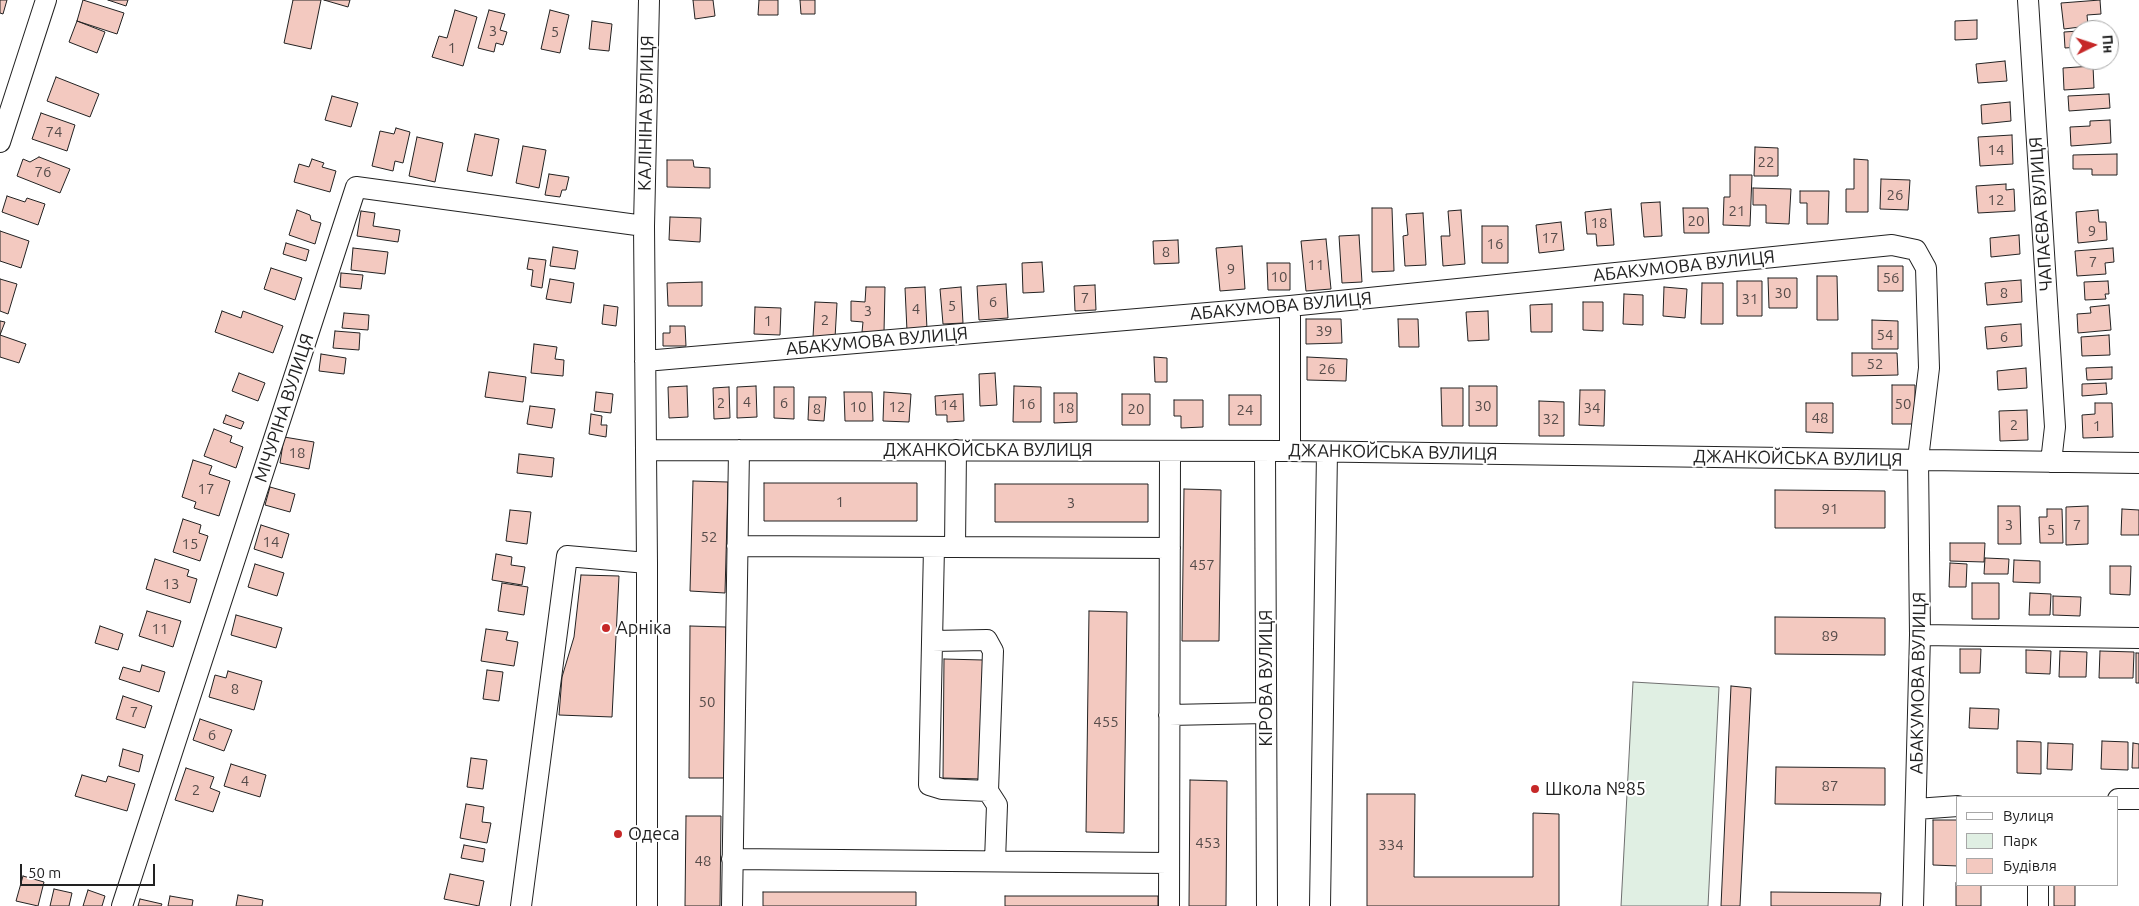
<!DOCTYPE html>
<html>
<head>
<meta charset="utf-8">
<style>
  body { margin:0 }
  #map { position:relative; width:2139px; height:906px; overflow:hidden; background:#fff; font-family:Ubuntu,sans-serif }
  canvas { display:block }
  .legend { position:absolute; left:1956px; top:796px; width:162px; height:90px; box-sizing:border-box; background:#fff; border:1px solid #a7a7a7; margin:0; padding:6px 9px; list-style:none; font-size:15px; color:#222 }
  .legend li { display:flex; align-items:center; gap:10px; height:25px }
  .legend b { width:25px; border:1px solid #a7a7a7 }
  .north { position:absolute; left:2069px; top:20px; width:50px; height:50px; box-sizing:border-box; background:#fff; border:1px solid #a7a7a7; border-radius:50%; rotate:86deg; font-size:14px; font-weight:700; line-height:20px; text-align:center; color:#222 }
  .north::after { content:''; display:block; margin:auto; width:18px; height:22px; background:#c62828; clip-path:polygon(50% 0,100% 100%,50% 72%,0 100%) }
  .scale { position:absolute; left:20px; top:864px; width:135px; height:22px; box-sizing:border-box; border:2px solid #222; border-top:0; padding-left:6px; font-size:15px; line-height:18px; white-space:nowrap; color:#222; -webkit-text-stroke:4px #fff; paint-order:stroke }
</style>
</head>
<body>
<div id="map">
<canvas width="2139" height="906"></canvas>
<ul class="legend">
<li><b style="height:6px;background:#fff"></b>Вулиця</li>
<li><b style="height:14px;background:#e0efe3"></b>Парк</li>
<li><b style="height:14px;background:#f3c9c0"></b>Будівля</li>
</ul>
<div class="north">Пн</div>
<div class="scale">50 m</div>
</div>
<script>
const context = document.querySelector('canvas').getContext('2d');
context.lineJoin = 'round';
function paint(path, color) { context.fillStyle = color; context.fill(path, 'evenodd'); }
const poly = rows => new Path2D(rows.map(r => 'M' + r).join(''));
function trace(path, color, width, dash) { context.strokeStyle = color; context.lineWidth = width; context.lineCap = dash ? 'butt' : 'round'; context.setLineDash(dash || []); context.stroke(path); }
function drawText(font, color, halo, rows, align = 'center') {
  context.font = font + ' Ubuntu,sans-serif'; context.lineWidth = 4; context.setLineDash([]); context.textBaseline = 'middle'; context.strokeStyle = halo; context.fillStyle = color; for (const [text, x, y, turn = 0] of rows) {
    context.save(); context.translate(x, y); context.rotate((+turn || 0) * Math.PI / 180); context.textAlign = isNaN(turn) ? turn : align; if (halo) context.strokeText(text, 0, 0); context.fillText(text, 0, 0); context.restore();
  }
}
const green = poly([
  [1633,682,1719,687,1708,906,1621,906,1633,682]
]);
paint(green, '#e0efe3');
trace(green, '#6f6f6f', 1);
const building = poly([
  [0,0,7,0,3,14,0,13,0,0],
  [83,0,124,13,117,34,77,21,83,0],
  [108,0,128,0,126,6,108,0],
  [293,0,321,0,311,49,284,43,293,0],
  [324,0,350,0,348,7,324,0],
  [693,0,713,0,715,16,695,19,693,0],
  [759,0,778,0,778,15,758,15,759,0],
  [800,0,815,0,815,14,801,14,800,0],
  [2100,0,2101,14,2087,15,2088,26,2064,29,2061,3,2100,0],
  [455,10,477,17,463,66,432,57,439,36,447,38,455,10],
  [489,10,505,14,500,30,507,32,503,45,496,43,494,52,478,48,489,10],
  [550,10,569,15,560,53,541,49,550,10],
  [1977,20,1977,39,1955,40,1955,21,1977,20],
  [77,21,105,32,97,53,69,42,77,21],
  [592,21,612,24,609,51,589,49,592,21],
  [2079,31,2079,47,2065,48,2064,32,2079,31],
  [2005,61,2007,81,1978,83,1976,64,2005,61],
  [2093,66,2094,88,2064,90,2063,68,2093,66],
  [56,77,99,94,90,117,47,101,56,77],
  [2109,94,2110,108,2069,111,2068,96,2109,94],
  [332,96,358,103,351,127,325,120,332,96],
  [2010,102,2011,121,1982,124,1981,105,2010,102],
  [41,113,75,125,67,151,32,139,41,113],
  [2110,120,2111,143,2071,146,2070,127,2090,126,2090,121,2110,120],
  [396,128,410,132,403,163,395,161,393,171,372,166,380,131,394,134,396,128],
  [475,134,499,139,492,176,467,171,475,134],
  [2012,135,2013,164,1980,166,1978,137,2012,135],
  [417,137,443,143,435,182,409,176,417,137],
  [523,146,546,150,539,188,516,183,523,146],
  [1755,147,1778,148,1778,176,1754,176,1755,147],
  [2117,154,2117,175,2092,175,2092,169,2073,169,2073,155,2117,154],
  [39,157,70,169,60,193,17,176,23,159,30,162,39,157],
  [312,159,324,163,322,167,336,171,330,192,294,182,299,164,309,167,312,159],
  [1854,159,1868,160,1868,212,1846,212,1846,189,1854,189,1854,159],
  [667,160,693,160,694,167,710,168,710,188,667,187,667,160],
  [549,174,569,177,566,190,562,190,560,197,545,195,549,174],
  [1730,175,1752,175,1750,226,1723,225,1724,197,1730,197,1730,175],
  [1881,179,1910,180,1908,210,1880,209,1881,179],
  [2006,184,2006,190,2014,189,2015,211,1978,213,1976,186,2006,184],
  [1753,188,1791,189,1789,224,1766,223,1766,205,1753,205,1753,188],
  [1800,191,1829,191,1828,224,1807,224,1807,203,1800,203,1800,191],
  [7,196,25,202,27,198,45,204,38,225,2,212,7,196],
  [1660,202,1662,236,1644,237,1641,203,1660,202],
  [1372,208,1392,208,1394,271,1372,272,1372,208],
  [1683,208,1708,208,1709,233,1684,233,1683,208],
  [1611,209,1614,245,1597,246,1596,234,1587,234,1585,212,1611,209],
  [297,210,310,215,311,220,321,223,315,244,289,235,297,210],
  [1461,210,1465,264,1443,266,1441,236,1450,236,1448,211,1461,210],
  [2098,210,2099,222,2106,222,2107,240,2078,243,2076,212,2098,210],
  [361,211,375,213,373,226,400,230,398,242,357,236,361,211],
  [1423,213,1426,265,1405,266,1403,236,1408,235,1406,214,1423,213],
  [670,217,701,218,700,242,669,240,670,217],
  [1561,222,1564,250,1539,253,1536,225,1561,222],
  [1482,226,1508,226,1508,263,1482,263,1482,226],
  [0,231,29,241,21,268,0,261,0,231],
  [1359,235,1362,282,1342,283,1339,236,1359,235],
  [2019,235,2020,254,1991,257,1990,238,2019,235],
  [1326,239,1331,289,1306,291,1301,241,1326,239],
  [1178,240,1179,263,1154,264,1153,241,1178,240],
  [286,243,309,250,306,261,283,254,286,243],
  [1242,246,1245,289,1220,291,1216,248,1242,246],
  [553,247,578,251,575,269,550,266,553,247],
  [353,248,388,252,385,274,351,270,353,248],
  [2113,248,2114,262,2105,263,2106,274,2077,276,2075,251,2113,248],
  [529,258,546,260,542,288,531,286,533,270,527,269,529,258],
  [1042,262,1044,292,1023,293,1022,263,1042,262],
  [1267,263,1290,263,1290,290,1268,290,1267,263],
  [1878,266,1903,266,1903,291,1878,291,1878,266],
  [271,268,302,278,295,300,264,289,271,268],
  [341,273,363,275,361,289,340,287,341,273],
  [1817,276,1837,276,1838,320,1817,320,1817,276],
  [1768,278,1797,278,1797,308,1769,308,1768,278],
  [0,279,17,284,8,314,0,311,0,279],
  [550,279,574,283,571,303,546,299,550,279],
  [2021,280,2022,302,1987,305,1985,283,2021,280],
  [1737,281,1762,281,1762,316,1737,316,1737,281],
  [2108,281,2109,294,2105,294,2106,299,2085,300,2084,282,2108,281],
  [702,282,702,306,668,306,667,283,702,282],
  [1702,283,1723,283,1723,324,1701,324,1702,283],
  [1006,284,1008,318,979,320,977,286,1006,284],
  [1095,285,1096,310,1075,311,1074,286,1095,285],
  [866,287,885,287,884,332,862,332,863,322,851,321,851,301,865,302,866,287],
  [925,287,927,329,907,331,905,288,925,287],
  [961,287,963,323,943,324,940,289,961,287],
  [1664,287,1687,289,1685,318,1663,316,1664,287],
  [1624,294,1643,295,1643,325,1623,324,1624,294],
  [815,302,837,303,835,338,813,337,815,302],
  [1583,302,1603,302,1603,331,1583,330,1583,302],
  [1552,304,1552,332,1531,332,1530,305,1552,304],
  [604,305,618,307,616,326,602,324,604,305],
  [2109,305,2111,330,2078,333,2077,314,2091,313,2090,307,2109,305],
  [755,307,781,308,780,335,754,334,755,307],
  [222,311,241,318,243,311,283,326,273,353,215,332,222,311],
  [1488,311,1489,340,1468,341,1466,312,1488,311],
  [344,313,369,315,368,330,342,328,344,313],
  [1306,319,1341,319,1342,343,1306,344,1306,319],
  [1398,319,1418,319,1419,347,1399,347,1398,319],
  [1872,320,1898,321,1898,349,1872,349,1872,320],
  [0,321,5,322,0,335,26,344,19,363,0,357,0,321],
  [2021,324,2022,346,1987,349,1985,327,2021,324],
  [670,326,685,326,686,346,663,346,663,333,670,333,670,326],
  [335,331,360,333,359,350,333,348,335,331],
  [2109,335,2110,355,2082,356,2081,337,2109,335],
  [534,344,557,347,555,359,564,360,563,376,531,373,534,344],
  [1852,353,1897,353,1898,375,1852,376,1852,353],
  [321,354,346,358,344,374,319,371,321,354],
  [1154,357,1167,358,1167,382,1155,382,1154,357],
  [1307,357,1347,359,1346,381,1307,380,1307,357],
  [2112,367,2112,379,2087,380,2086,368,2112,367],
  [2026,368,2027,388,1998,390,1997,371,2026,368],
  [489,372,526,377,523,402,485,397,489,372],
  [239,373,265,383,258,401,232,391,239,373],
  [995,373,997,405,980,406,979,374,995,373],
  [2106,383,2107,394,2082,396,2082,384,2106,383],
  [1892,385,1915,385,1915,424,1892,424,1892,385],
  [687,386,688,417,669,418,668,387,687,386],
  [756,386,757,417,737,418,737,387,756,386],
  [1014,386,1041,387,1041,422,1013,422,1014,386],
  [1469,386,1497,386,1497,426,1469,426,1469,386],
  [729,387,730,418,714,419,713,388,729,387],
  [774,387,794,387,794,419,774,418,774,387],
  [1441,388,1463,388,1463,426,1442,426,1441,388],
  [1580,390,1605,390,1604,426,1579,425,1580,390],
  [596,392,613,394,611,413,594,411,596,392],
  [844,392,872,392,873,421,845,421,844,392],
  [884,392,911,394,909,422,883,421,884,392],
  [1054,393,1077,393,1077,422,1054,423,1054,393],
  [963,394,964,421,947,422,947,415,936,415,935,396,963,394],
  [1122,394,1150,394,1150,425,1122,425,1122,394],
  [1229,395,1261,395,1261,425,1229,425,1229,395],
  [809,397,826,397,824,421,808,420,809,397],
  [1174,400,1203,400,1203,427,1181,428,1181,416,1174,416,1174,400],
  [1539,401,1564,402,1564,436,1539,436,1539,401],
  [1806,403,1833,403,1833,433,1806,432,1806,403],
  [2095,403,2112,403,2113,437,2083,438,2082,415,2095,414,2095,403],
  [530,406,555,409,552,428,527,424,530,406],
  [2027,410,2028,440,2000,441,1999,411,2027,410],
  [591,414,602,416,601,425,607,425,606,437,589,434,591,414],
  [226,415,244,422,241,429,223,423,226,415],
  [214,429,232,436,230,442,243,447,236,468,204,456,214,429],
  [284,437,314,442,309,469,280,463,284,437],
  [519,454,554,458,552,477,517,473,519,454],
  [193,460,212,466,209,474,230,481,219,516,194,508,196,502,182,497,193,460],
  [693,481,728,482,725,593,690,591,693,481],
  [764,483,917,483,917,521,764,521,764,483],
  [995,484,1148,484,1148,522,995,522,995,484],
  [270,487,295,494,290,512,265,505,270,487],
  [1184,489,1221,490,1219,641,1182,641,1184,489],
  [1775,490,1885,491,1885,528,1775,528,1775,490],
  [1998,506,2020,506,2021,544,1998,544,1998,506],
  [2088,506,2088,544,2066,545,2066,507,2088,506],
  [2047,509,2062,509,2063,543,2040,543,2039,517,2047,517,2047,509],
  [2122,509,2139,510,2139,535,2121,535,2122,509],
  [510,510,531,512,527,544,506,541,510,510],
  [183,519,201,525,199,533,208,536,200,561,173,552,183,519],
  [261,525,289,534,282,558,254,549,261,525],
  [1950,543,1985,543,1984,562,1950,561,1950,543],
  [496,554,512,557,511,565,525,567,522,585,492,580,496,554],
  [1985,558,2009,559,2008,574,1984,574,1985,558],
  [155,559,189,570,187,576,197,579,190,603,146,589,155,559],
  [2014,560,2040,561,2040,583,2013,582,2014,560],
  [1950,563,1967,564,1966,587,1949,587,1950,563],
  [255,564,284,573,277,596,248,587,255,564],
  [2110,566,2131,566,2130,595,2110,594,2110,566],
  [581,575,619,576,612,717,559,715,562,677,574,637,581,575],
  [502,583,528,587,524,615,498,611,502,583],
  [1972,583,1999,583,1999,619,1972,619,1972,583],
  [2030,593,2051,594,2050,615,2029,615,2030,593],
  [2053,596,2081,597,2080,616,2053,615,2053,596],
  [147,611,181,621,173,647,139,636,147,611],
  [1089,611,1127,612,1124,833,1086,832,1089,611],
  [236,615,282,628,276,648,231,635,236,615],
  [1775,617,1885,618,1885,655,1775,654,1775,617],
  [100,626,123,634,118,650,95,643,100,626],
  [690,626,726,627,724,778,689,778,690,626],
  [486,629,508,632,506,640,518,642,514,666,481,661,486,629],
  [1960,649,1981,649,1980,673,1960,673,1960,649],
  [2026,650,2051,651,2050,674,2026,673,2026,650],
  [2060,651,2087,652,2086,677,2059,677,2060,651],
  [2100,651,2134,652,2133,678,2099,678,2100,651],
  [2136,653,2139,653,2139,683,2136,683,2136,653],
  [944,659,983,660,982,779,943,778,944,659],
  [142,665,165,672,159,692,119,679,123,667,140,672,142,665],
  [487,670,503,672,499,701,483,699,487,670],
  [228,671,262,681,254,710,209,697,215,675,226,678,228,671],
  [1731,686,1751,688,1740,906,1721,906,1731,686],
  [123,696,152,706,145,728,116,719,123,696],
  [1970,708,1999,709,1998,729,1969,728,1970,708],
  [200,719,232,730,224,751,193,740,200,719],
  [2017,741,2041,742,2041,774,2017,773,2017,741],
  [2102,741,2128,742,2128,770,2101,769,2102,741],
  [2048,743,2073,744,2072,770,2047,769,2048,743],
  [2133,743,2139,744,2139,768,2132,768,2133,743],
  [123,749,143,755,139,772,119,766,123,749],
  [471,758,487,760,483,789,467,787,471,758],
  [231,764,266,775,260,797,224,786,231,764],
  [1776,767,1885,768,1885,805,1775,804,1776,767],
  [186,768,214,777,210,788,220,792,213,812,175,800,186,768],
  [82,775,106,782,108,776,135,784,127,811,75,796,82,775],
  [1190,780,1227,781,1226,906,1189,906,1190,780],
  [1367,794,1415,794,1414,877,1533,877,1533,813,1559,814,1559,906,1367,906,1367,794],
  [466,804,484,807,482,822,491,823,487,843,460,838,466,804],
  [686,816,721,816,720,906,685,906,686,816],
  [1933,820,1958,820,1958,866,1933,865,1933,820],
  [464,845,485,849,483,862,461,858,464,845],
  [450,874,484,881,479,906,444,899,450,874],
  [23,876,44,882,38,906,16,901,23,876],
  [1956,883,1958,885,1981,885,1981,906,1956,906,1956,883],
  [2054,885,2075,885,2075,906,2054,906,2054,885],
  [54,889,72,893,69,906,50,906,54,889],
  [88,890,105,896,102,906,83,906,88,890],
  [763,892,916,892,916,906,763,906,763,892],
  [1771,892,1881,893,1880,906,1771,906,1771,892],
  [238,895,263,900,262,906,236,906,238,895],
  [170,896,193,900,192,906,168,906,170,896],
  [1005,896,1158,896,1158,906,1005,906,1005,896],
  [140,899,162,904,161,906,138,906,140,899]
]);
paint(building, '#f3c9c0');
trace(building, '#222', 1);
const minor = poly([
  [2028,0,2055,427,2051,462],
  [0,142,46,0],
  [645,361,1290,306,1892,245,1916,250,1926,268,1929,368,1918,459,1920,635,1913,906],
  [646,450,1290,451,2139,463],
  [1265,451,1267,906],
  [1290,451,1290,306],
  [737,546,1170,548],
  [934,547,929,785,942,789,988,791,997,805,995,861],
  [955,547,956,450],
  [1920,635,2139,638],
  [932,641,987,640,993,651,988,791],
  [1169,715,1266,713],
  [2118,799,2139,799],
  [1916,809,1958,806],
  [732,859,1168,863],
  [122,906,356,187,644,226],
  [521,906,567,556,647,563],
  [647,906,647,563,644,226,649,0],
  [732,906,739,450],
  [1169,906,1170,451],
  [1320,906,1327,452],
  [2038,906,2038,885]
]);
trace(minor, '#222', 22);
trace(minor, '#fff', 20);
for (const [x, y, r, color] of [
  [606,628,5,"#c62828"],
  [1535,789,5,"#c62828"],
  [618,834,5,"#c62828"]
]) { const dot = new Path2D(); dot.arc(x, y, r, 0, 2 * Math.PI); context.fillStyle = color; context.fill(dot); trace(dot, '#fff', 2); }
drawText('15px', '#564c4a', null, [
  ["3",493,31],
  ["5",555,32],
  ["1",452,48],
  ["74",54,132],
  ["14",1996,150],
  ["22",1766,162],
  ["76",43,172],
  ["26",1895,195],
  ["12",1996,200],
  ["21",1737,211],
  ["20",1696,221],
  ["18",1599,223],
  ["9",2092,231],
  ["17",1550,238],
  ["16",1495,244],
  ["8",1166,252],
  ["7",2093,262],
  ["11",1316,265],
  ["9",1231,269],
  ["10",1279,277],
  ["56",1891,278],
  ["30",1783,293],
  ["8",2004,293],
  ["7",1085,298],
  ["31",1750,299],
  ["6",993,302],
  ["5",952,306],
  ["4",916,309],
  ["3",868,311],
  ["2",825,320],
  ["1",768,321],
  ["39",1324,331],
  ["54",1885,335],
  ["6",2004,337],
  ["52",1875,364],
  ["26",1327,369],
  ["4",747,402],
  ["2",721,403],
  ["6",784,403],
  ["16",1027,404],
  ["50",1903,404],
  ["14",949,405],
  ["30",1483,406],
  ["10",858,407],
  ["12",897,407],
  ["18",1066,408],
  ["34",1592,408],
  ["8",817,409],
  ["20",1136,409],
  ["24",1245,410],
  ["48",1820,418],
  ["32",1551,419],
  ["2",2014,425],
  ["1",2097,426],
  ["18",297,453],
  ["17",206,489],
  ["1",840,502],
  ["3",1071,503],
  ["91",1830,509],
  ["3",2009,525],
  ["7",2077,525],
  ["5",2051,530],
  ["52",709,537],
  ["14",271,542],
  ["15",190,544],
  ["457",1202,565],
  ["13",171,584],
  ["11",160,629],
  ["89",1830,636],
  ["8",235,689],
  ["50",707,702],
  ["7",134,712],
  ["455",1106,722],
  ["6",212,735],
  ["4",245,781],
  ["87",1830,786],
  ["2",196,790],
  ["453",1208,843],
  ["334",1391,845],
  ["48",703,861]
]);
drawText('18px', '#222', '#fff', [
  ["КАЛІНІНА ВУЛИЦЯ",646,113,-89],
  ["ЧАПАЄВА ВУЛИЦЯ",2041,214,-94],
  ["АБАКУМОВА ВУЛИЦЯ",1684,266,-6],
  ["АБАКУМОВА ВУЛИЦЯ",1281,306,-5],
  ["АБАКУМОВА ВУЛИЦЯ",877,341,-5],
  ["МІЧУРІНА ВУЛИЦЯ",284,408,-72],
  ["ДЖАНКОЙСЬКА ВУЛИЦЯ",988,450],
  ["ДЖАНКОЙСЬКА ВУЛИЦЯ",1393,452,1],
  ["ДЖАНКОЙСЬКА ВУЛИЦЯ",1798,458,1],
  ["КІРОВА ВУЛИЦЯ",1266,678,-90],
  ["АБАКУМОВА ВУЛИЦЯ",1918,683,-89]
]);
drawText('18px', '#222', '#fff', [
  ["Арніка",616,628],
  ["Школа №85",1545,789],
  ["Одеса",628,834]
], 'left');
</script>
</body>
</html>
